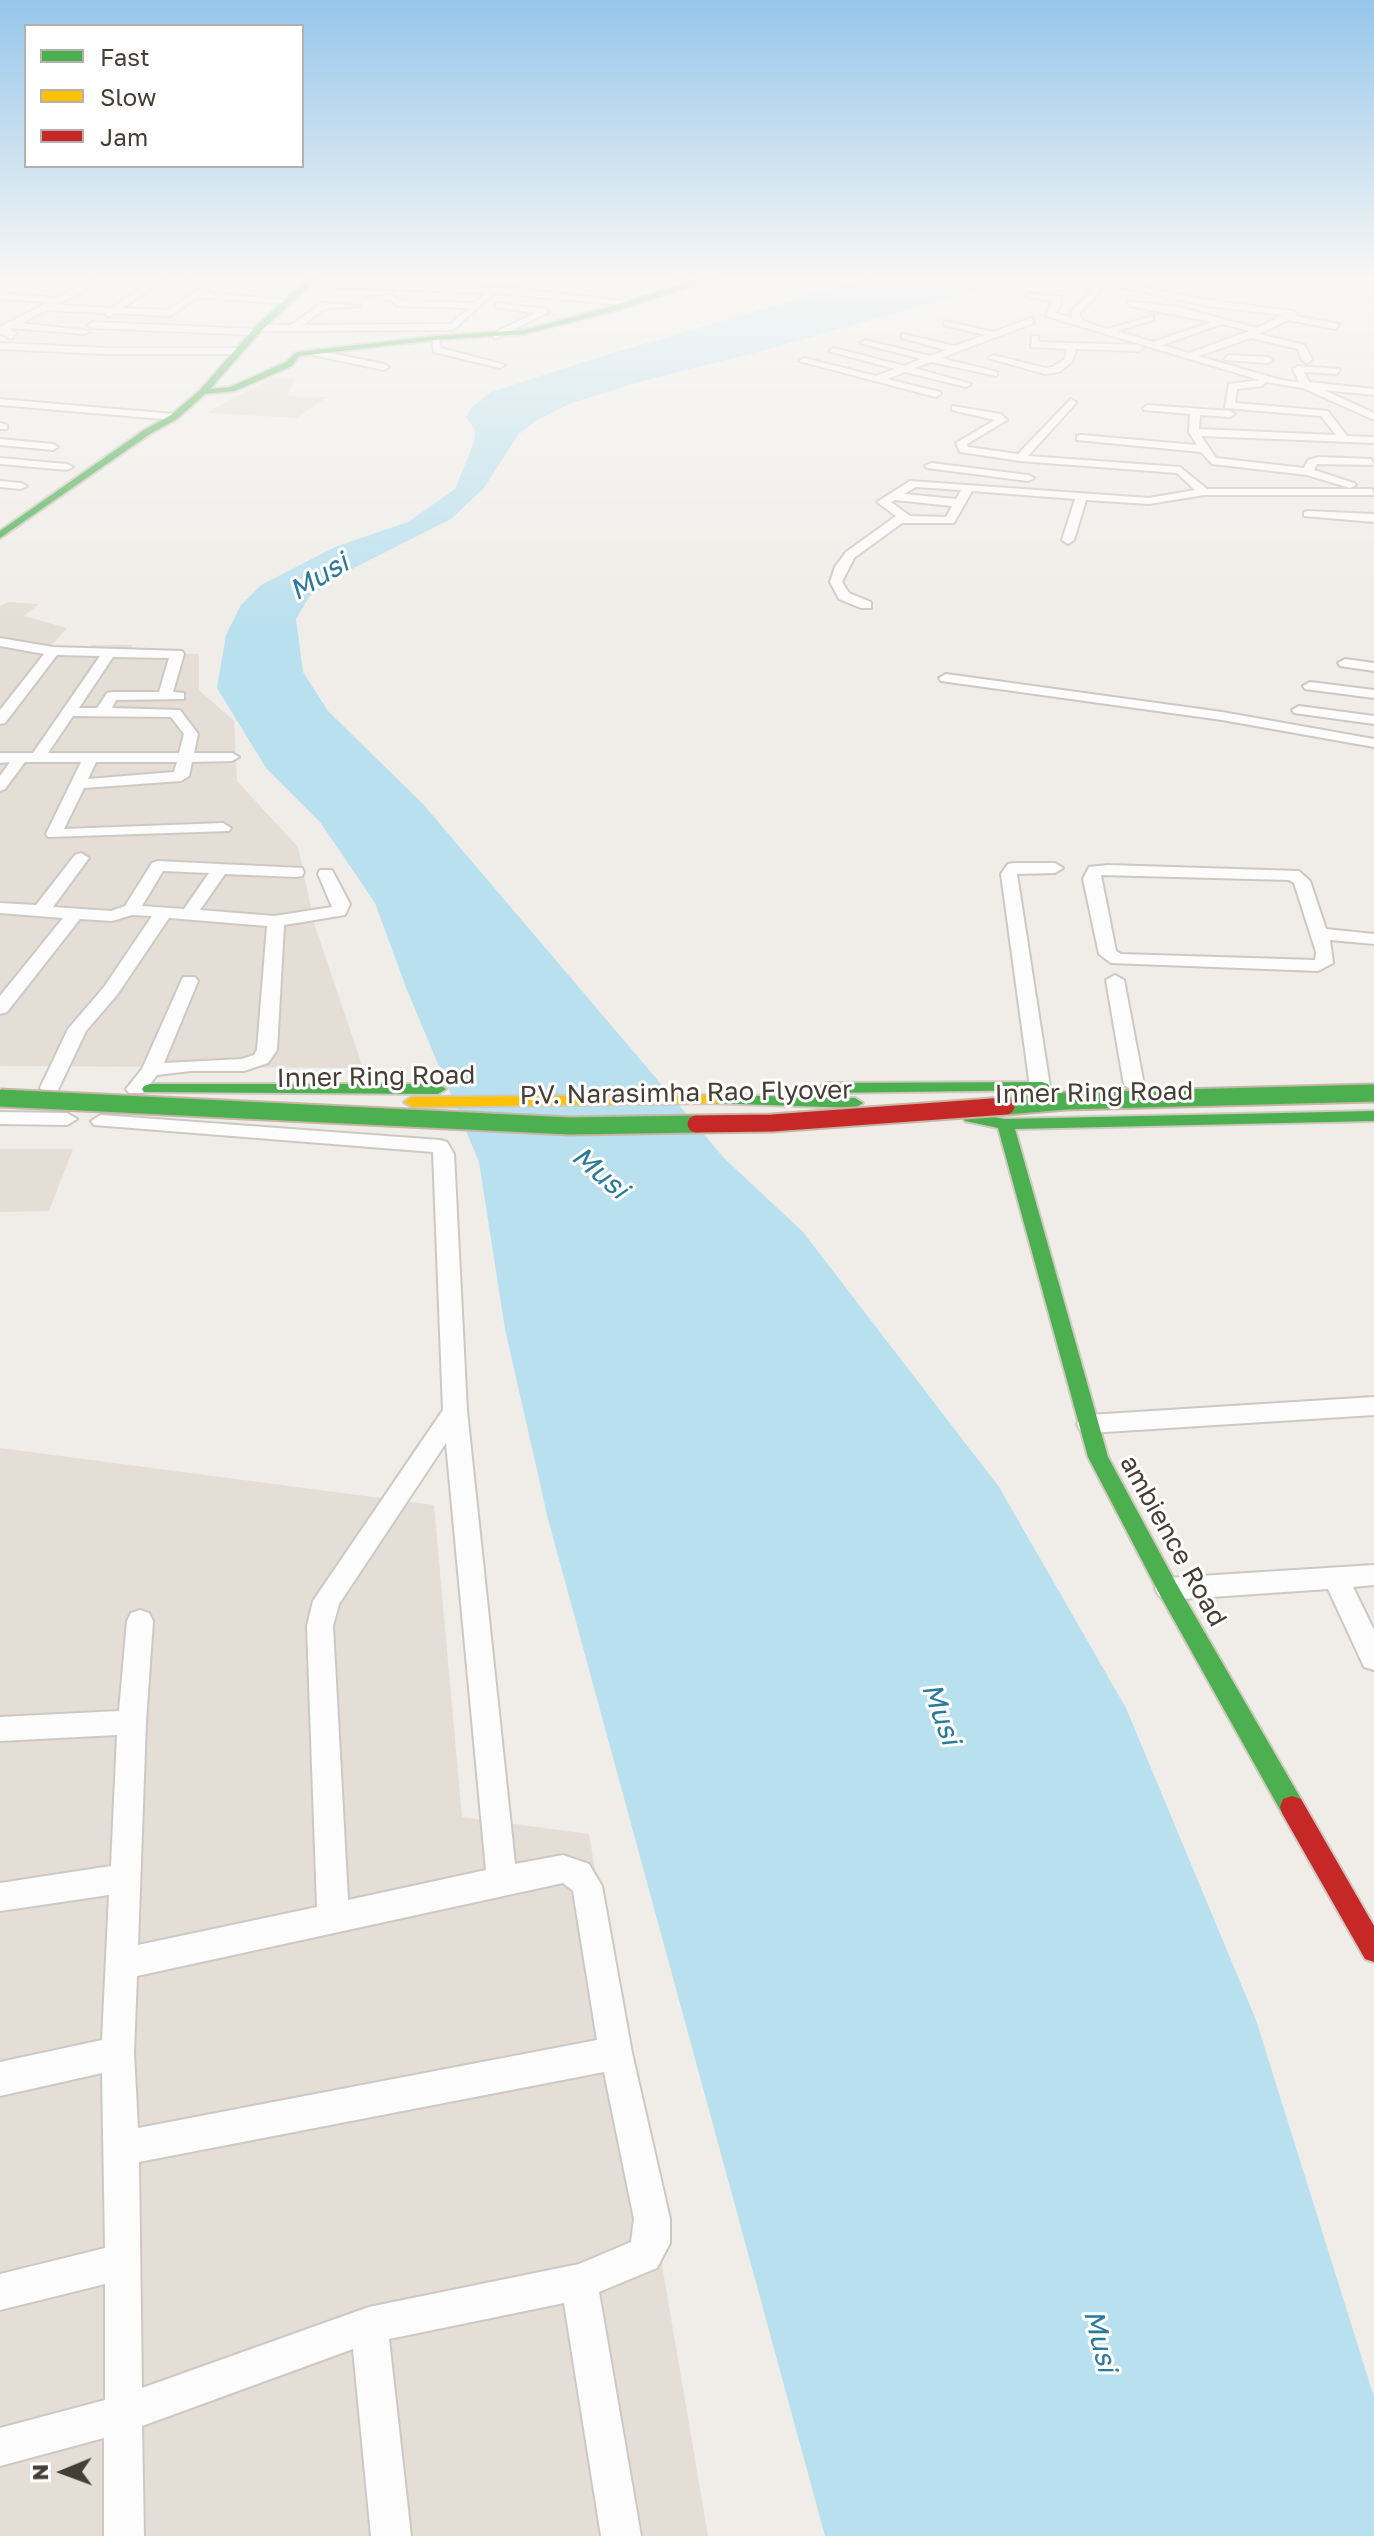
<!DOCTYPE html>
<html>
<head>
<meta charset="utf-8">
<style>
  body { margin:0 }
  #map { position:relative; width:1374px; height:2536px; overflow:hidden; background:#f0ede9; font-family:"Golos Text",sans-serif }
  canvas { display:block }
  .legend { position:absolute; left:24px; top:24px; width:280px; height:144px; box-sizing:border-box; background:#fff; border:2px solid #b5b1ae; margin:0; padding:10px 14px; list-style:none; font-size:24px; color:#463d35 }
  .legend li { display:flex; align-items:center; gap:16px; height:40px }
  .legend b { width:40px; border:2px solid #b5b1ae }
  .north { position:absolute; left:24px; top:2432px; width:80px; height:80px; -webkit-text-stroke:6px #fff; paint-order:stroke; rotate:269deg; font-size:22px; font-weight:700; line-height:32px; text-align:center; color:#463d35 }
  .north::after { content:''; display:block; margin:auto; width:28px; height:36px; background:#463d35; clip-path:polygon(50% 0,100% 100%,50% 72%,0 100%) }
</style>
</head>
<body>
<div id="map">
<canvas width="1374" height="2536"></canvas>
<ul class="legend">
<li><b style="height:10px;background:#4caf50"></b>Fast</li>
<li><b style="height:10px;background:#ffc107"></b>Slow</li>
<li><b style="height:10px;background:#c62828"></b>Jam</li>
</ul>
<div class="north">N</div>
</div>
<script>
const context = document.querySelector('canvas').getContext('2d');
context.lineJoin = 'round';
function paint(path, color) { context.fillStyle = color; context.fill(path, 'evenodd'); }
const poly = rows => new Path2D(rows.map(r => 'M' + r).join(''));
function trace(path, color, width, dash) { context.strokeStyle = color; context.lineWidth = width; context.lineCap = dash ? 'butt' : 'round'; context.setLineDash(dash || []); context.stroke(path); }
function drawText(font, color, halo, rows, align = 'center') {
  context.font = font + ' "Golos Text",sans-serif'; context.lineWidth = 6; context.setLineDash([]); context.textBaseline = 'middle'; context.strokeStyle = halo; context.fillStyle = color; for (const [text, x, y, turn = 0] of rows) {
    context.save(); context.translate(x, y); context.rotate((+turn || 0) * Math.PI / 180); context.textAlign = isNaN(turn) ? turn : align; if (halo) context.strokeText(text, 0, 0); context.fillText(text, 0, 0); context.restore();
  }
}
paint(poly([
  [271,378,296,378,287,396,327,397,297,418,206,413],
  [8,602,39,604,24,616,67,628,49,648,88,651,91,645,132,645,130,653,199,654,199,690,234,721,237,781,298,847,315,926,363,1068,0,1066,0,606],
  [0,1149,73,1149,49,1211,0,1212],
  [0,1448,434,1505,462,1817,589,1834,708,2536,0,2536]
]), '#e4ded6');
paint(poly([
  [876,276,1026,276,762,351,639,382,569,404,535,421,518,435,484,488,451,519,348,571,309,597,296,619,303,672,328,711,423,804,724,1158,803,1232,999,1487,1126,1708,1256,2020,1374,2397,1374,2536,825,2536,548,1519,505,1329,479,1162,407,990,375,903,320,822,266,768,217,688,226,635,241,605,261,585,335,547,408,522,455,489,474,442,475,430,466,417,471,408,491,392,599,357]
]), '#b9e0ee');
const street = poly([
  [98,276,168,276,123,308,168,310,211,281,181,276,228,276,204,292,293,301,289,304,197,297,170,316,115,313,108,317,105,313,47,310,21,323,90,331,85,334,12,328,9,329,17,333,11,339,0,333,0,327,48,302,0,299,0,293,56,298,98,276],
  [101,282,149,282,112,308,56,305,101,282],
  [668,276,709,276,714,279,710,282,668,276],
  [1081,280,1101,290,1079,314,1083,321,1107,329,1153,316,1153,320,1117,331,1153,342,1212,322,1130,306,1127,301,1178,307,1257,328,1283,315,1208,306,1111,285,1111,281,1208,300,1293,311,1297,314,1295,316,1339,324,1336,329,1288,320,1259,334,1305,345,1312,360,1307,363,1302,360,1298,349,1251,338,1198,356,1281,380,1299,382,1293,369,1298,366,1340,369,1337,374,1304,372,1309,382,1374,389,1374,395,1324,390,1374,413,1374,420,1303,388,1266,382,1262,386,1237,389,1235,403,1328,411,1347,436,1374,437,1374,443,1201,436,1216,458,1304,468,1308,460,1319,457,1371,459,1374,465,1317,464,1314,470,1354,483,1356,485,1350,488,1307,475,1212,464,1201,452,1077,440,1077,436,1081,435,1197,445,1189,432,1190,414,1144,410,1143,408,1148,405,1230,411,1235,414,1230,417,1200,415,1199,429,1336,435,1321,416,1225,408,1229,384,1260,380,1046,316,1053,301,1025,296,1029,293,1061,297,1060,307,1055,313,1072,318,1071,312,1091,291,1078,285,1081,280],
  [1222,324,1250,331,1189,353,1162,345,1222,324],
  [307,281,514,288,637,303,633,306,494,293,453,330,261,331,257,335,93,328,88,325,93,322,255,329,259,325,291,325,322,303,360,306,324,309,303,325,451,324,469,308,397,306,393,301,367,297,392,295,401,301,475,303,486,293,304,286,307,281],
  [496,303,545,309,549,312,495,339,492,334,535,313,496,307,496,303],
  [1031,318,1034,323,941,358,997,372,997,376,931,362,914,368,971,384,966,387,905,372,887,379,940,392,941,394,936,397,799,361,804,358,876,376,895,369,829,351,834,348,904,366,921,359,860,343,865,340,930,356,946,350,902,338,902,334,955,346,985,335,944,325,944,321,994,332,1031,318],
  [432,336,438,336,441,348,505,365,500,368,434,352,432,336],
  [1032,336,1038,336,1039,342,1138,345,1143,348,1138,351,1076,349,1072,362,1059,372,1045,374,988,358,993,355,1045,368,1053,367,1065,359,1067,349,1031,347,1032,336],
  [0,343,106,348,238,348,243,351,238,354,106,354,0,349,0,343],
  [315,350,384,364,389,367,384,370,312,355,315,350],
  [1228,355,1268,357,1273,360,1268,363,1225,360,1228,355],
  [0,399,174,414,179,417,174,420,0,405,0,399],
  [1071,399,1076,402,1075,404,1028,456,1180,467,1207,489,1372,489,1374,495,1204,495,1149,504,1086,500,1074,540,1068,544,1062,540,1075,499,972,491,954,523,902,523,854,558,842,582,849,593,871,602,871,608,861,608,839,599,830,582,835,567,846,552,896,516,877,502,910,481,1149,498,1195,490,1177,473,1020,461,960,452,956,443,995,420,952,410,952,406,1001,414,1007,420,967,444,968,447,1018,454,1071,399],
  [916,487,961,490,956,499,904,494,916,487],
  [895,500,952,506,946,517,910,516,891,502,895,500],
  [0,423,7,425,7,429,0,429,0,423],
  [0,439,53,444,58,447,53,450,0,445,0,439],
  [0,458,67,464,73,467,67,470,0,464,0,458],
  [931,463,1028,475,1034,478,1028,481,927,468,925,466,931,463],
  [0,481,21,483,27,486,21,489,0,487,0,481],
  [1308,511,1374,514,1374,522,1304,516,1304,512,1308,511],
  [0,638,53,647,182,651,184,654,173,692,184,693,184,699,116,700,112,708,180,710,198,734,194,753,232,753,239,757,232,761,192,762,189,776,181,781,84,788,64,829,223,823,231,828,229,831,48,837,46,834,81,762,25,762,5,789,0,791,0,776,10,762,0,763,0,753,33,753,100,656,57,655,5,723,0,724,0,710,44,654,0,646,0,638],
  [113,657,169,658,159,692,112,692,107,693,97,708,79,708,113,657],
  [73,716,171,717,184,734,179,753,48,753,73,716],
  [96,762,177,762,174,772,88,779,96,762],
  [1345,659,1374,663,1374,671,1340,666,1338,663,1345,659],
  [946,674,1222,712,1374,739,1374,747,1222,720,941,681,939,678,946,674],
  [1310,682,1374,690,1374,698,1305,689,1303,686,1310,682],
  [1299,706,1374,716,1374,724,1294,713,1292,710,1299,706],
  [81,853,89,858,53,907,111,911,125,906,152,863,158,861,302,868,304,872,302,876,296,877,225,874,200,910,274,916,332,907,318,874,320,870,332,870,350,904,345,915,284,925,277,1050,268,1063,244,1071,191,1071,157,1075,143,1093,129,1093,126,1089,142,1069,183,977,195,977,198,981,164,1063,242,1059,254,1055,257,1050,267,926,169,918,117,995,86,1031,57,1092,43,1092,40,1088,68,1029,104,987,152,916,132,915,112,921,80,919,7,1012,0,1014,0,996,63,918,0,913,0,903,36,905,75,855,81,853],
  [163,871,209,873,184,909,142,906,163,871],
  [1014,863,1055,863,1063,868,1055,873,1017,874,1050,1087,1040,1093,1030,1087,1001,874,1008,864,1014,863],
  [1108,865,1299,871,1310,881,1326,929,1374,934,1374,944,1330,940,1333,963,1318,971,1111,963,1099,954,1083,879,1089,867,1108,865],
  [1101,875,1289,880,1294,883,1316,952,1315,960,1121,954,1116,951,1101,875],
  [1115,975,1124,980,1144,1085,1134,1091,1124,1085,1106,980,1115,975],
  [0,1112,67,1113,77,1119,67,1125,0,1124,0,1112],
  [101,1115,440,1140,447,1142,454,1154,467,1411,515,1864,563,1855,589,1864,602,1886,632,2053,670,2219,670,2243,657,2268,599,2292,641,2536,601,2536,564,2303,389,2339,411,2536,371,2536,353,2349,142,2426,144,2536,104,2536,104,2438,0,2466,0,2428,105,2400,105,2284,0,2310,0,2274,105,2248,102,2073,0,2096,0,2062,102,2040,109,1895,0,1911,0,1883,111,1866,117,1735,0,1741,0,1717,119,1711,127,1621,131,1613,140,1610,149,1613,153,1621,146,1722,138,1945,317,1907,307,1626,313,1601,443,1410,433,1152,94,1125,91,1121,101,1115],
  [446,1443,486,1870,348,1900,333,1626,339,1604,446,1443],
  [563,1883,573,1891,597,2040,138,2128,134,2053,137,1976,563,1883],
  [604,2072,634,2219,631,2242,579,2264,369,2307,142,2388,139,2162,604,2072],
  [1374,1397,1374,1415,1089,1433,1080,1430,1077,1424,1080,1418,1089,1415,1374,1397],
  [1374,1565,1374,1585,1353,1587,1374,1630,1374,1670,1364,1667,1328,1589,1168,1600,1159,1596,1155,1589,1159,1582,1168,1578,1374,1565]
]);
const fast = poly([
  [311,276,319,276,262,330,210,389,230,387,286,362,297,352,435,336,524,330,613,306,710,276,721,276,619,310,524,334,435,340,299,356,292,366,235,391,205,394,177,419,150,434,0,538,0,531,144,430,171,415,200,390,256,326,311,276],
  [1042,1082,1048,1084,1050,1087,1048,1090,826,1093,818,1088,826,1083,1042,1082],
  [150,1084,438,1084,446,1089,438,1094,144,1092,142,1089,144,1086,150,1084],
  [713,1095,855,1098,863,1103,855,1108,707,1103,705,1100,707,1097,713,1095],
  [1374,1111,1374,1121,1015,1129,1108,1457,1176,1583,1301,1799,1304,1807,1301,1815,1292,1818,1283,1815,1160,1595,1088,1457,998,1128,965,1121,963,1118,971,1113,1005,1119,1374,1111]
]);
const slow = poly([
  [713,1095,719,1097,721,1100,719,1103,412,1107,404,1102,412,1097,713,1095]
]);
const jam = poly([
  [1292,1796,1301,1799,1374,1926,1374,1962,1365,1959,1283,1815,1280,1807,1283,1799,1292,1796]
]);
trace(street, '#ccc9c5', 4);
trace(fast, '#cfc9c0', 4);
trace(slow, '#cfc9c0', 4);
trace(jam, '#cfc9c0', 4);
paint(street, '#fdfcfc');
paint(fast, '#4caf50');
paint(slow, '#ffc107');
paint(jam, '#c62828');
const fastBridge = poly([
  [0,1098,570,1126,696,1124],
  [1006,1106,1066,1101,1374,1093]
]);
const jamBridge = poly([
  [696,1124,772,1123,1006,1106]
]);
trace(fastBridge, '#c7b6a5', 21, []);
trace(jamBridge, '#c7b6a5', 21, []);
trace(fastBridge, '#4caf50', 17);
trace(jamBridge, '#c62828', 17);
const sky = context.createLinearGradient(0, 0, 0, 631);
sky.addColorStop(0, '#95c6ea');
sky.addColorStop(0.44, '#f8f7f5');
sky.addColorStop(1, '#f8f7f500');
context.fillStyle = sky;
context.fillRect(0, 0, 1374, 631);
drawText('26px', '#463d35', '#fff', [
  ["Inner Ring Road",376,1077,-1],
  ["P.V. Narasimha Rao Flyover",686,1093,-1],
  ["Inner Ring Road",1094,1093,-1],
  ["ambience Road",1173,1541,61]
]);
drawText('italic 28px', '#2a7a99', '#fff', [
  ["Musi",319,577,-31],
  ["Musi",600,1173,41],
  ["Musi",941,1714,70],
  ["Musi",1100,2341,76]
]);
</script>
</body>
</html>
